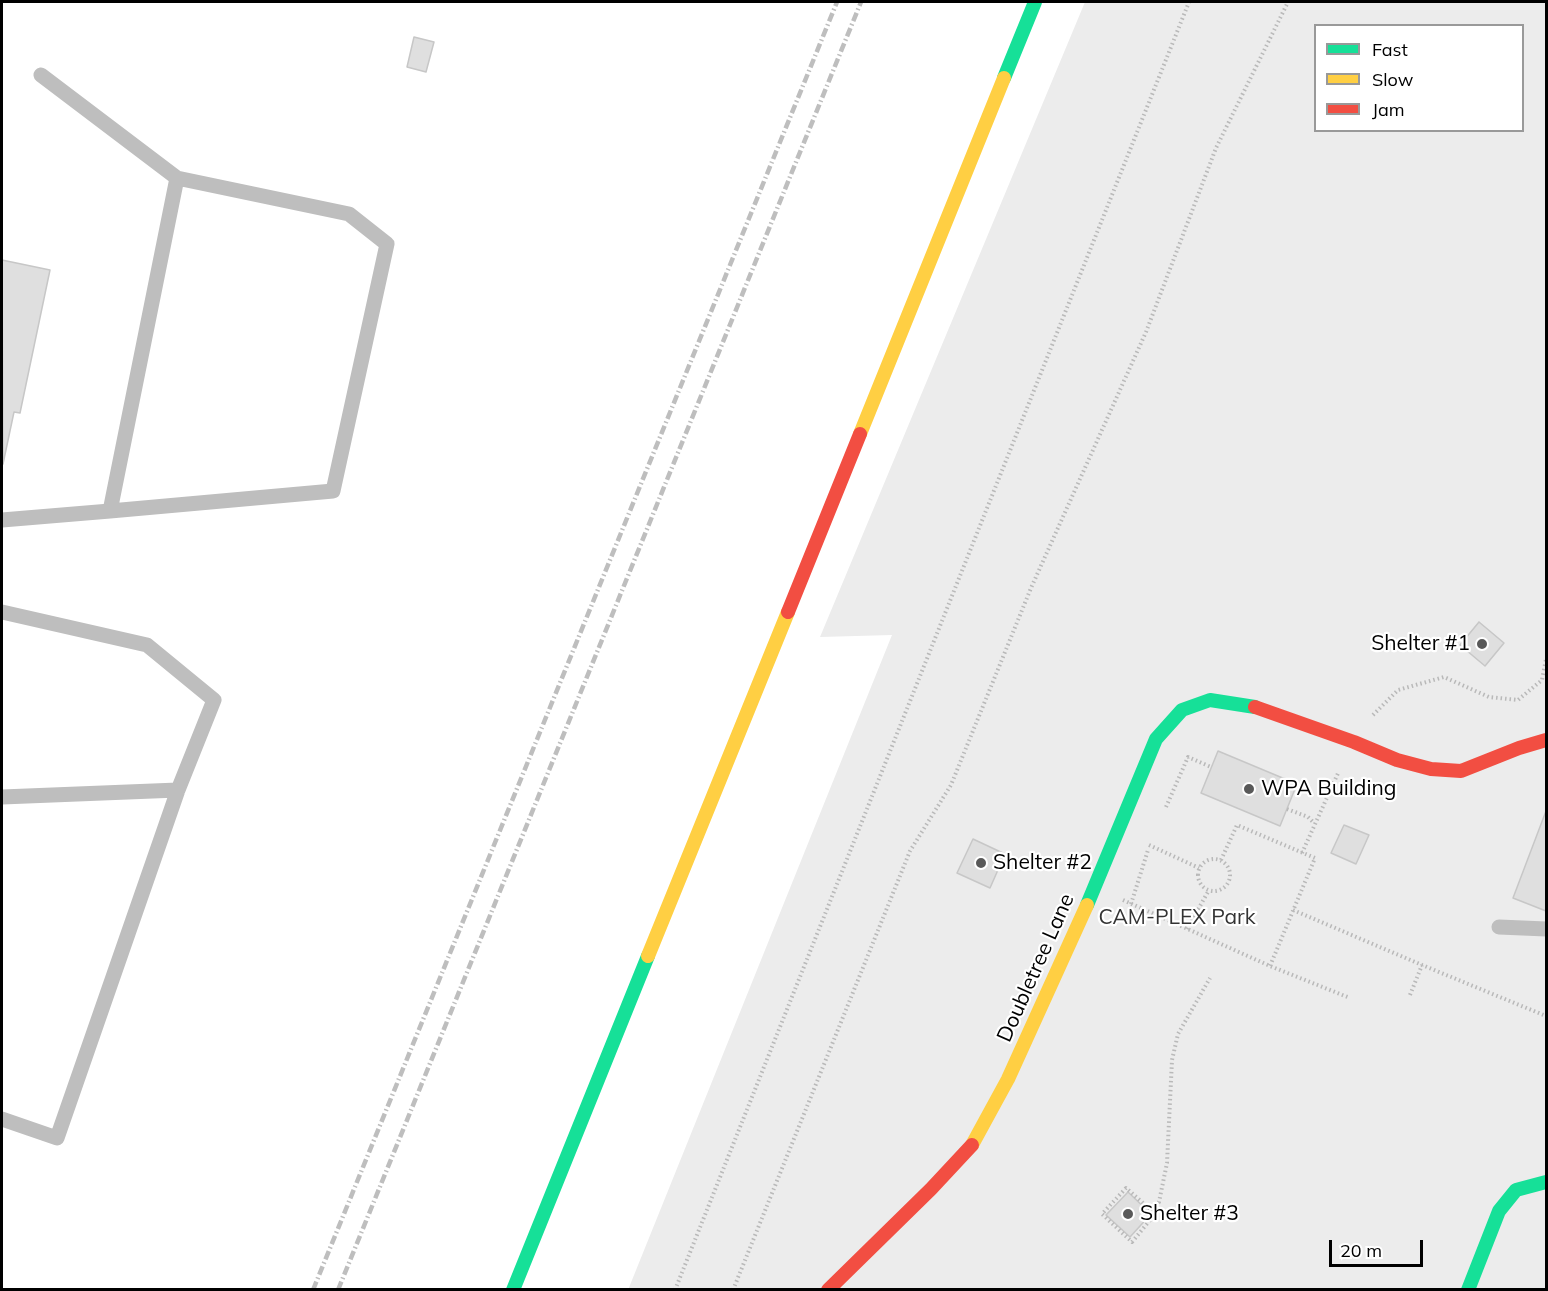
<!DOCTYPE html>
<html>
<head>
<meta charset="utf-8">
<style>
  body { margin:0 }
  #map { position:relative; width:1548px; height:1291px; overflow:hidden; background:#fff; font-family:Mulish,sans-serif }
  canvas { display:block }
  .frame { position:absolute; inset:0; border:3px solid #000; pointer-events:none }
  .legend { position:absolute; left:1314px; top:24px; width:210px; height:108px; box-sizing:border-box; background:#fff; border:2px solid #999; margin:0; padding:8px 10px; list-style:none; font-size:18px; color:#000 }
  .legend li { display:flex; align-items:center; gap:12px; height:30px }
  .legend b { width:30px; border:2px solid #999 }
  .scale { position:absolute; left:1329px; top:1240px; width:94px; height:27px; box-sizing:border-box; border:3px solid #000; border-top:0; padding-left:8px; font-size:18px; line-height:21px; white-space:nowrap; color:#000; -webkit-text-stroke:4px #fff; paint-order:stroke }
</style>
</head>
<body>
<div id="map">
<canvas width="1548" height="1291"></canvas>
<div class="frame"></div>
<ul class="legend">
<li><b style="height:8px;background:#16e098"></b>Fast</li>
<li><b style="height:8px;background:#ffcf43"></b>Slow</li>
<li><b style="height:8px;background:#f24e42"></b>Jam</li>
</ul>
<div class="scale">20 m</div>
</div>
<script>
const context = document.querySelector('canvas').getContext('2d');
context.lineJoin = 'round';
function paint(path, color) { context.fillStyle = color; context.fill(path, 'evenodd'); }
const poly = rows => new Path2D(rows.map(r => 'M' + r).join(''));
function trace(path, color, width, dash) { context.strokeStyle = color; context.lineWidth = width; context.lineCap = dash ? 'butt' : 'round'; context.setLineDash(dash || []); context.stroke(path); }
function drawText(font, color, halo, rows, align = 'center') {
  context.font = font + ' Mulish,sans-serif'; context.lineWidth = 4.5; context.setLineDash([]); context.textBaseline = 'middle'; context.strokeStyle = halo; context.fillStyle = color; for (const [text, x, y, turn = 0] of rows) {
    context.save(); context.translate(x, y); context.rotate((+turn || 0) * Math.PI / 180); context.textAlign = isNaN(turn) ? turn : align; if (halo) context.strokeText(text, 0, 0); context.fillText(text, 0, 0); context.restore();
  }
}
paint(poly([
  [1085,2,1546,2,1546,1289,628,1290,892,635,820,637],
  [1316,26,1522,26,1522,130,1316,130]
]), '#ececec');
const building = poly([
  [414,37,434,42,426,72,407,67,414,37],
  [2,260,50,270,20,413,14,412,3,464,2,260],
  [1479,622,1504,643,1485,666,1460,645,1479,622],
  [1218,751,1297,784,1280,826,1201,793,1218,751],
  [1546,811,1546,911,1513,898,1546,811],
  [1344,825,1369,835,1356,864,1331,853,1344,825],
  [973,839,1005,854,990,888,957,873,973,839],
  [1128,1192,1151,1214,1130,1237,1106,1215,1128,1192]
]);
paint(building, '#dfdfdf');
trace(building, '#c7c7c7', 1.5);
trace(poly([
  [1373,715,1398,690,1444,677,1489,697,1518,700,1542,680,1546,659],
  [1166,807,1188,757,1211,767],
  [1287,809,1308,817,1314,823],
  [1149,845,1199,868],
  [1302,853,1339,771],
  '1198 875a16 16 0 1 1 32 0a16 16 0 1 1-32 0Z',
  [1221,860,1237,825,1315,858,1270,966],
  [1123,900,1270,966,1350,998],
  [1131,904,1148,850],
  [1293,910,1422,965,1546,1016],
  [1187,929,1209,890],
  [1410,995,1422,965],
  [1151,1210,1155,1214,1132,1242,1102,1214,1126,1188,1151,1210,1159,1202,1167,1163,1172,1060,1178,1034,1210,978],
  [675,1290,1189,2],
  [733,1290,910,851,951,785,1031,588,1146,332,1216,148,1288,2]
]), '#b9b9b9', 4, [1.5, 3]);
trace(poly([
  [41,75,177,178],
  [2,520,110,511,333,491,387,244,349,214,177,178,110,511],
  [2,612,147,645,214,700,178,790,57,1138,2,1119],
  [2,797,178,790],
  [1499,927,1546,929]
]), '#bebebe', 15);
trace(poly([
  [1004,78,1035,2],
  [1087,905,1156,739,1182,710,1210,700,1255,707],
  [513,1290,648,956],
  [1468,1290,1499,1211,1516,1190,1546,1182]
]), '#16e098', 14);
trace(poly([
  [860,434,1004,78],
  [648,956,788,612],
  [972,1145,1008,1079,1087,905]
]), '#ffcf43', 14);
trace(poly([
  [788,612,860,434],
  [1255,707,1354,742,1397,760,1431,769,1461,771,1519,748,1546,740],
  [828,1290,931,1189,972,1145]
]), '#f24e42', 14);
trace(poly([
  [313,1290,837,2],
  [338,1290,861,2]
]), '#bebebe', 4.5, [9, 3, 1.5, 3]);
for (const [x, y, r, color] of [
  [1482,644,6,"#595959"],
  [1249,789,6,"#595959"],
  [981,863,6,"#595959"],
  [1128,1214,6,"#595959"]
]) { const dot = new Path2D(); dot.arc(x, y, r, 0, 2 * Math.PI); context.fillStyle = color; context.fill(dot); trace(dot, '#fff', 2); }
drawText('21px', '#000', '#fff', [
  ["Shelter #1",1470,644,"right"],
  ["WPA Building",1261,789],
  ["Shelter #2",993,863],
  ["Shelter #3",1140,1214]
], 'left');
drawText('21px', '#333', '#fff', [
  ["CAM-PLEX Park",1177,918]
]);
drawText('21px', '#000', '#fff', [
  ["Doubletree Lane",1036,968,-66]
]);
</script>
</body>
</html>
